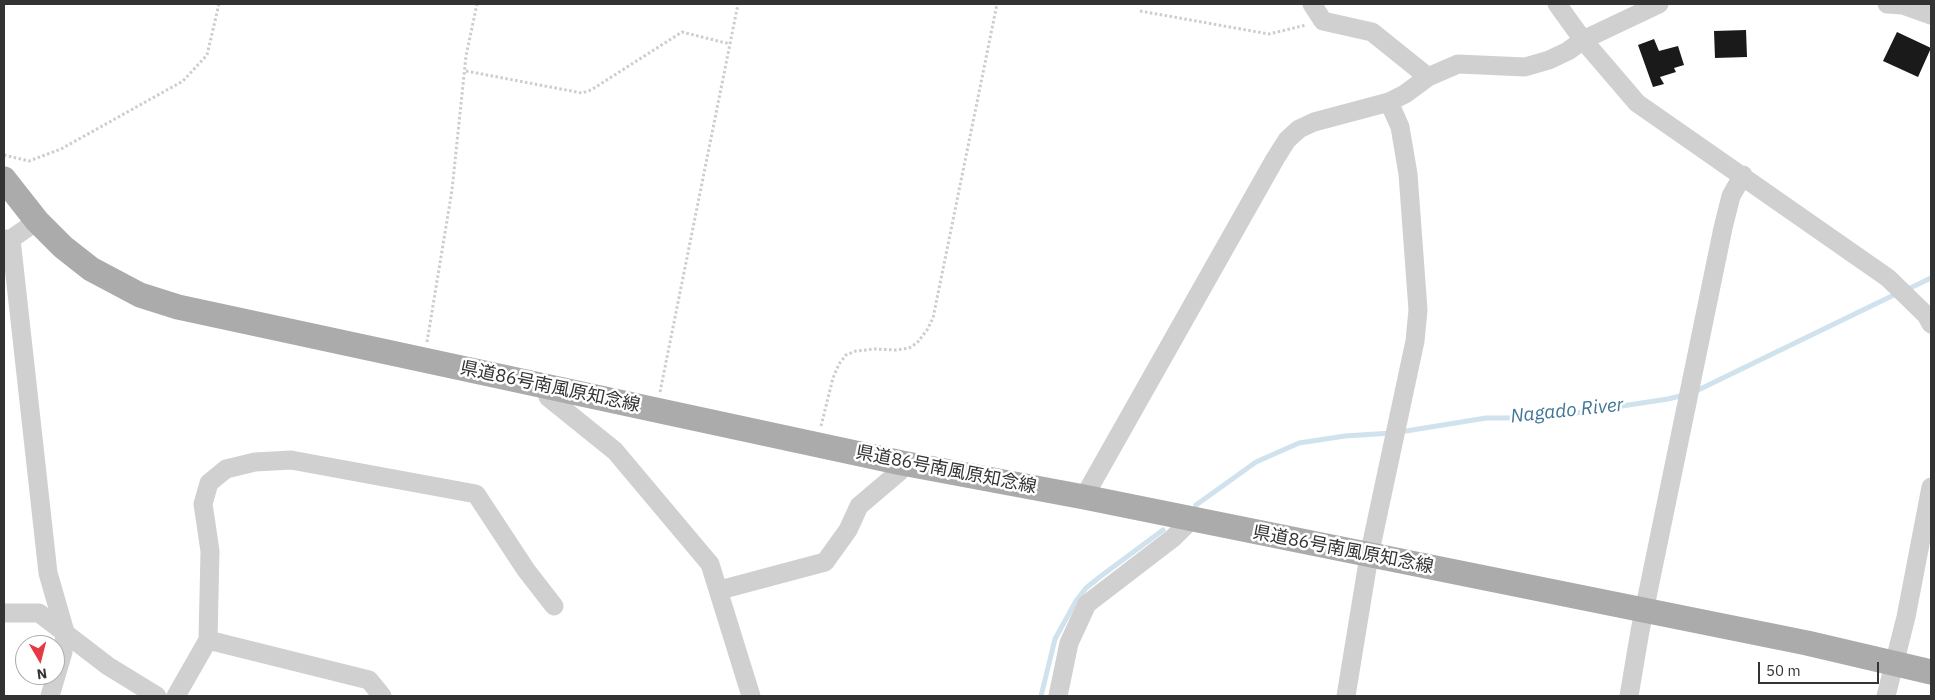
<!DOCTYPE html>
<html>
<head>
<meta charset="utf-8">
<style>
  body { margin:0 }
  #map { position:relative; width:1935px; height:700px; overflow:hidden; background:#fff; font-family:"IBM Plex Sans",sans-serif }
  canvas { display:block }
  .frame { position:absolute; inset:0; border:5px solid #333; pointer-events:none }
  .north { position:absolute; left:15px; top:635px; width:50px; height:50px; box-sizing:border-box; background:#fff; border:1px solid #adadad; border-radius:50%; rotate:172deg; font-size:14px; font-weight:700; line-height:20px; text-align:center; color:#333 }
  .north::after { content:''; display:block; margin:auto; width:18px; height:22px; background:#e63946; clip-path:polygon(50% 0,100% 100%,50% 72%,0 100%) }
  .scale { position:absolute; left:1758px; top:662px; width:121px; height:22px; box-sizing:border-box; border:2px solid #333; border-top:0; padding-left:6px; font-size:15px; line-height:18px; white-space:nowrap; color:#333; -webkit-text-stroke:4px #fff; paint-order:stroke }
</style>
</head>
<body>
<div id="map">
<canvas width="1935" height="700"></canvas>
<div class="frame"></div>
<div class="north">N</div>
<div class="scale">50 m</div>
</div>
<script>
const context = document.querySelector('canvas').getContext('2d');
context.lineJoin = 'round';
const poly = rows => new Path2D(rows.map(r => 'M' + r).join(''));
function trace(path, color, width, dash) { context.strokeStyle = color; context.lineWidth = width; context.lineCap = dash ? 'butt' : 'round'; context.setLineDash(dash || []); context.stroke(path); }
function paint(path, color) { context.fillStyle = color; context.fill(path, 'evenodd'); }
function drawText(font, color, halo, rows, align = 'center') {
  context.font = font + ' "IBM Plex Sans","Noto Sans JP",sans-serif'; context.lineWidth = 5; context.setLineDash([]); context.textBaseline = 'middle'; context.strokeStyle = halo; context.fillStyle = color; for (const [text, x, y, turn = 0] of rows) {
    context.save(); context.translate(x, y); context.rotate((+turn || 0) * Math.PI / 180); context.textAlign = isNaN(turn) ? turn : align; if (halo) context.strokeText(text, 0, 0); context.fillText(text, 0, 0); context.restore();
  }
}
trace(poly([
  [1906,290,1931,278],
  [1694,392,1898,293],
  [1400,432,1486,418,1518,418,1556,416,1668,399,1684,395],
  [1196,505,1256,462,1299,443,1345,436,1392,433],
  [1041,696,1055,639,1076,601,1086,588,1101,576,1163,530]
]), '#cfe2ee', 5);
paint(poly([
  [1746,30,1747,57,1715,58,1714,31],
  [1897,32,1931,48,1918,77,1883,61],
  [1654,39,1659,51,1678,46,1684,65,1674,68,1676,72,1660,77,1664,84,1653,87,1638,45]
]), '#1a1a1a');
trace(poly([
  [1140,11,1269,34,1306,25],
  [466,71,582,93,591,90,682,32,730,44],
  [4,155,29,161,61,149,183,81,207,55,219,4],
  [427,342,452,190,466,56,477,4],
  [660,392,738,4],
  [821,426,833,378,839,364,846,355,856,351,875,349,896,350,909,348,917,343,927,330,933,318,997,4]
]), '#cdcdcd', 3, [2.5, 2.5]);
trace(poly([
  [1312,4,1323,21,1372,32,1428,77],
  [1557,4,1583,40,1637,103,1888,278,1926,315,1931,324],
  [1887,4,1903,5,1931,15],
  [4,239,11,239,37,221],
  [11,239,48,573,65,632,63,652,50,696],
  [545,385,548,397,615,451,710,564,751,696],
  [1084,497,1275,159,1287,140,1299,129,1314,122,1389,102,1405,94,1428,77,1458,64,1525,67,1549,60,1568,51,1583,40,1659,4],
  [720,590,825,562,848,530,859,506,899,472,902,463],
  [4,613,39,613,108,666,157,696],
  [208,640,210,551,203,504,209,483,226,469,255,462,291,460,476,494,526,570,554,606],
  [176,696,208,640,369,680,382,696],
  [1058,696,1069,643,1087,604,1173,538,1191,520],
  [1346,696,1369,556,1415,341,1418,310,1408,174,1400,127,1389,102],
  [1629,696,1640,631,1723,228,1731,196,1743,175],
  [1886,696,1906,617,1931,487]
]), '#d0d0d0', 19);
trace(poly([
  [4,179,37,221,63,247,91,269,140,295,178,307,902,463,1084,497,1807,643,1931,672]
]), '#ababab', 25);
drawText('18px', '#333', '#fff', [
  ["県道86号南風原知念線",550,387,12],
  ["県道86号南風原知念線",946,470,11],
  ["県道86号南風原知念線",1343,550,11]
]);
drawText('italic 19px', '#3f7597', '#fff', [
  ["Nagado River",1567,411,-6]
]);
</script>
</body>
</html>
